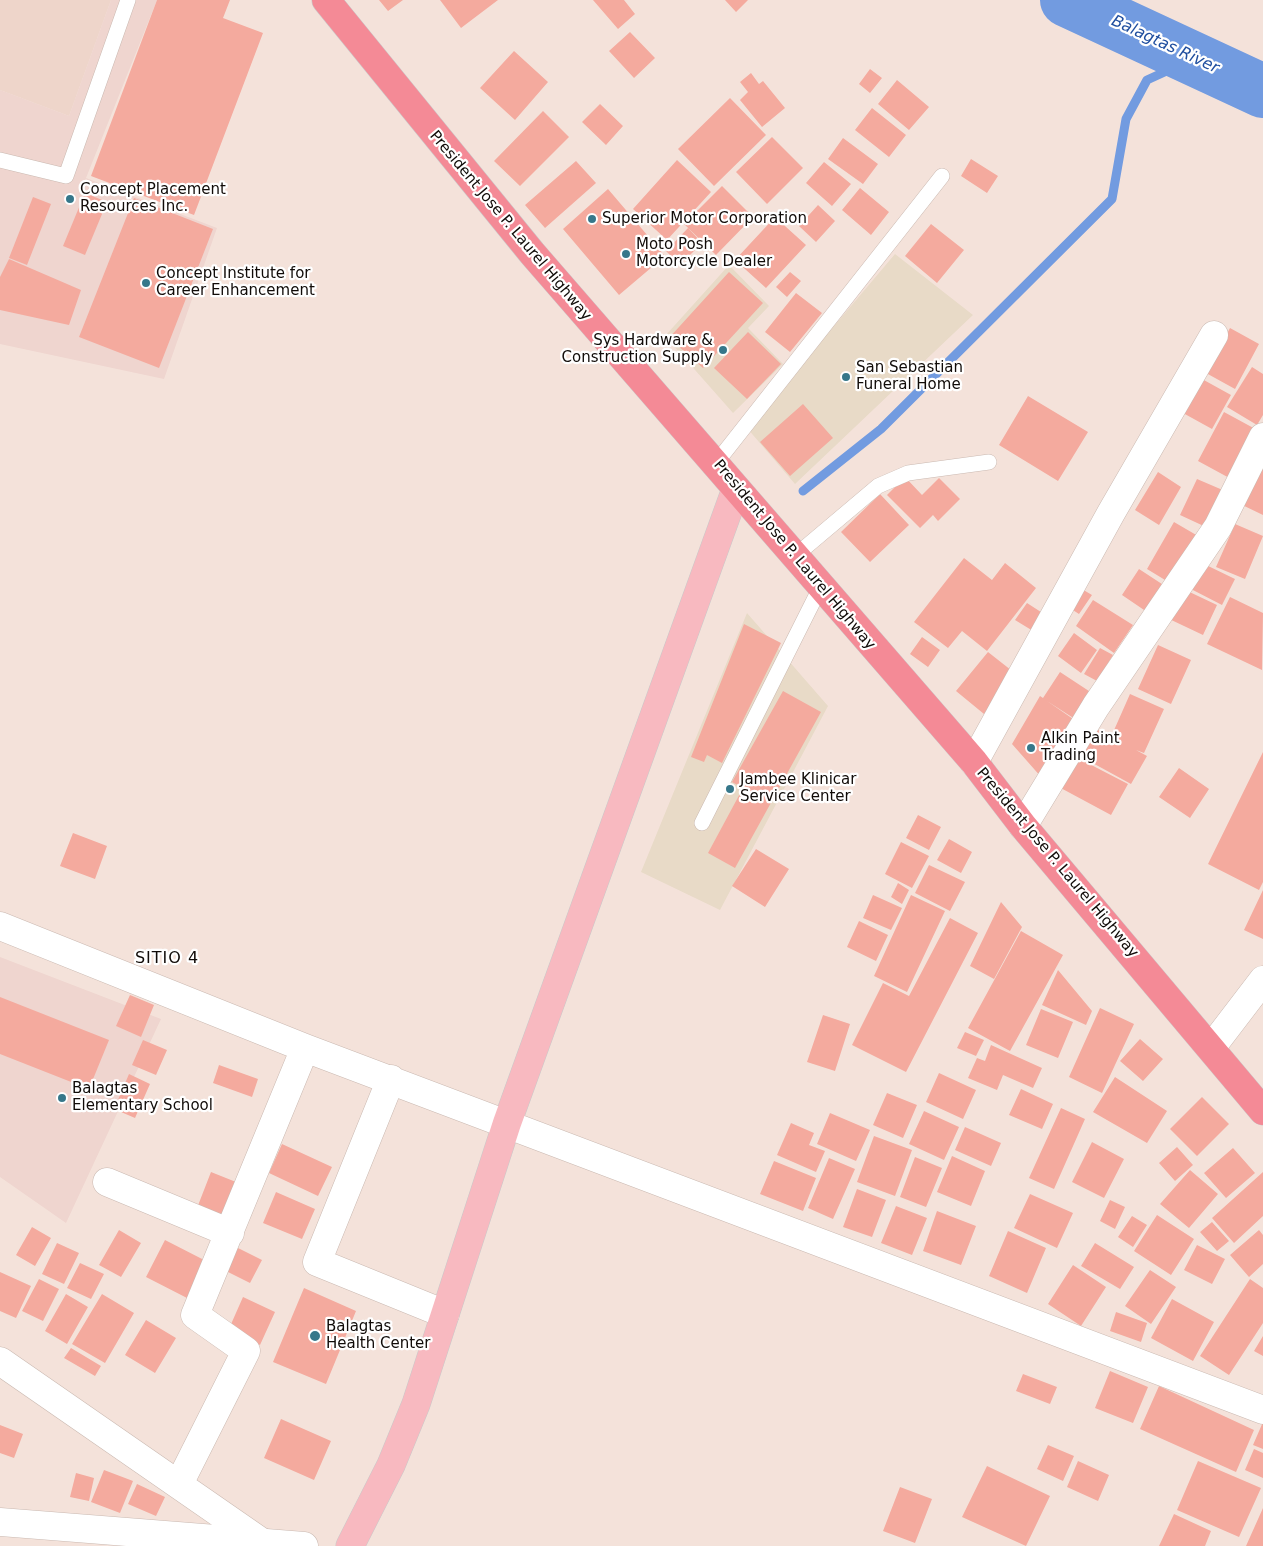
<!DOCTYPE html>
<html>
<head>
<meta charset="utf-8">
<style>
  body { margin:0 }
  canvas { display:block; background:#f4e2da }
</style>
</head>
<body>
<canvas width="1263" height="1546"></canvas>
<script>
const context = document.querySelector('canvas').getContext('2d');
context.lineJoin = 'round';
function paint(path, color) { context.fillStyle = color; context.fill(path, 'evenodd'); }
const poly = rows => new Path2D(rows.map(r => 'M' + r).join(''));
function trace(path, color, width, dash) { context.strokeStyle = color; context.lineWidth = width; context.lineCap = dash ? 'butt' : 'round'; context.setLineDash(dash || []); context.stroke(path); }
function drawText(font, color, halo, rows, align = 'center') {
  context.font = font + ' "DejaVu Sans",sans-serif'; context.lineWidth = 4.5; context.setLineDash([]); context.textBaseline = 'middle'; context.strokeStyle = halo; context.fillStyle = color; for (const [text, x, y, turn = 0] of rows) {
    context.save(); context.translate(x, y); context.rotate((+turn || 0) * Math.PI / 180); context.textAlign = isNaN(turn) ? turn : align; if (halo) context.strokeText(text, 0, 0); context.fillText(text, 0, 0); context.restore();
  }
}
paint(poly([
  [895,254,973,315,795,484,741,421,829,332],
  [729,265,769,306,748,328,783,364,733,413,665,336],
  [747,613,828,706,720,910,641,872]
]), '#e8dac7');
paint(poly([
  [0,0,111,0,69,116,0,90]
]), '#eed5ca');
paint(poly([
  [111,0,157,0,86,178,217,228,164,379,0,344,0,90,69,116],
  [0,957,161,1019,66,1223,0,1177]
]), '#efd5cf');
trace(poly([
  [803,491,881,429,1112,199,1126,119,1147,80,1193,59]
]), '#729be0', 9);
trace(poly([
  [1067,0,1263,91]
]), '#729be0', 54);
paint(poly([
  [157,0,230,0,223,18,263,33,194,215,91,176],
  [379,0,403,0,388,11],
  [440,0,498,0,461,28],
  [593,0,624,0,635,14,618,29],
  [725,0,748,0,736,12],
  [630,32,655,58,634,78,609,51],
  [514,51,548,82,515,120,480,88],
  [870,69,882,78,870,93,859,84],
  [751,73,759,84,763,81,785,108,762,127,740,100,748,92,740,82],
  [897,80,929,107,909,130,878,104],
  [730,98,766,135,714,186,678,149],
  [600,104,623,126,606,145,582,122],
  [872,108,906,135,889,157,855,130],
  [543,111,569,137,520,186,494,161],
  [772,137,803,168,767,204,736,172],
  [843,138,878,164,863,184,828,159],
  [971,159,998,176,987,193,961,176],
  [677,160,711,192,667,240,633,209],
  [576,161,596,183,545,228,525,205],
  [824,162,851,184,832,206,806,183],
  [722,186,753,217,716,255,684,224],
  [860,188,889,212,871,235,842,210],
  [608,189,665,256,619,295,563,229],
  [85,193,107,202,85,255,63,246],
  [33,197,51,204,27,265,9,258],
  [134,198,213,229,159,368,79,337],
  [818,205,835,221,816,242,799,226],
  [775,217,806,245,766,288,735,260],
  [931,224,964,250,937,283,905,256],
  [688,228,702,243,680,265,666,251],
  [9,259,81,290,69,325,0,310,0,277],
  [729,272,763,303,703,368,669,338],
  [790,272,801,281,787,297,776,287],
  [796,293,822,313,790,352,765,332],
  [1230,328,1259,344,1235,389,1206,373],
  [748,332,781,364,747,399,714,368],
  [1252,367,1263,374,1263,415,1257,425,1227,407],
  [1202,379,1231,395,1212,429,1183,413],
  [1028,396,1088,432,1058,481,999,445],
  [803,404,833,438,790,476,760,442],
  [1224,412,1259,431,1233,480,1198,461],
  [1263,446,1263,515,1236,502],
  [1158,472,1181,487,1159,525,1135,510],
  [905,477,922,495,939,478,960,499,938,521,933,515,920,528,887,495],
  [1197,479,1225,491,1208,528,1180,515],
  [880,494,909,525,870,562,841,532],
  [1174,522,1198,536,1170,583,1147,569],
  [1235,524,1263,536,1245,579,1216,567],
  [964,558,992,580,1005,563,1036,588,987,651,962,631,948,648,914,622],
  [1202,563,1235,579,1222,605,1189,588],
  [1139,569,1165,586,1147,612,1122,595],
  [1075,585,1092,595,1079,614,1062,603],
  [1179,587,1217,605,1203,635,1165,617],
  [1230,597,1263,613,1262,670,1207,644],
  [1093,600,1133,625,1114,653,1076,626],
  [1027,603,1044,614,1033,631,1015,620],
  [744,624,781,643,722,763,707,755,704,762,691,757],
  [1074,633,1097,650,1081,673,1058,656],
  [922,637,940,650,928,667,910,654],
  [1158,645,1191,660,1171,704,1138,689],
  [1100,648,1113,655,1097,681,1084,674],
  [988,652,1016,674,984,714,956,691],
  [1060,672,1095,695,1078,721,1047,701,1076,721,1042,778,1012,744,1040,696,1043,698],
  [783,691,821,712,735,868,708,853,743,788,732,782],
  [1130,694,1164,709,1144,753,1136,750,1147,756,1131,784,1078,755,1093,727,1111,737],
  [1263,752,1263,882,1259,890,1208,864],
  [1072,755,1128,784,1111,815,1057,786],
  [1179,768,1209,789,1190,818,1159,797],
  [918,815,941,827,929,850,906,838],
  [73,833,107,846,95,879,60,866],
  [949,839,972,852,961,873,937,860],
  [901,842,929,856,912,888,885,874],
  [756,849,789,869,765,907,732,886],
  [929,865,965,882,950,911,915,893],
  [898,883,909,890,902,904,891,897],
  [1263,890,1263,939,1244,930],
  [873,895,902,908,891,930,863,918],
  [911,895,945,911,907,992,874,976],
  [1001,902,1022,927,994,979,970,966],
  [950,918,978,933,906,1072,852,1045,883,983,909,996],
  [859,921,888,935,876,961,847,947],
  [1021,931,1063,955,1010,1051,968,1028],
  [1058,970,1092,1011,1086,1025,1042,1005],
  [130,995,154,1005,141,1037,116,1026],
  [0,997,109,1040,89,1089,0,1054],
  [1100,1008,1134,1024,1102,1093,1069,1077],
  [1041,1009,1073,1022,1058,1058,1026,1045],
  [823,1015,850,1024,835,1071,807,1062],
  [965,1032,984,1040,976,1056,957,1048],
  [1140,1039,1163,1059,1143,1081,1120,1061],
  [143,1040,167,1050,156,1075,132,1065],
  [991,1045,1042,1068,1033,1088,1003,1075,997,1090,968,1078,977,1058,985,1061],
  [219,1065,258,1079,252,1097,213,1083],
  [939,1073,976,1090,963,1119,926,1102],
  [129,1074,150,1084,135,1118,114,1109],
  [1115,1077,1167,1111,1147,1143,1093,1112],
  [1021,1089,1053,1104,1042,1129,1009,1115],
  [887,1093,917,1105,903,1138,873,1125],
  [1202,1097,1229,1124,1197,1156,1170,1129],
  [1061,1108,1085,1119,1054,1189,1029,1178],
  [924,1111,959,1127,944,1160,909,1144],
  [830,1113,870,1130,856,1161,817,1144],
  [791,1123,814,1133,809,1145,825,1151,816,1172,777,1155],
  [965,1127,1001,1143,991,1166,955,1150],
  [874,1136,912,1150,895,1196,857,1182],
  [1092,1142,1124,1159,1104,1198,1072,1182],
  [282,1144,332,1167,318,1196,269,1173],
  [1177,1147,1193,1165,1175,1181,1159,1163],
  [1233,1148,1255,1173,1226,1198,1204,1173],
  [952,1156,985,1171,971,1206,937,1192],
  [915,1157,942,1168,926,1207,900,1197],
  [829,1158,855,1169,833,1219,808,1208],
  [774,1161,816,1178,803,1211,760,1194],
  [1190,1170,1218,1194,1189,1228,1160,1204],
  [211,1172,241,1184,225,1220,197,1208],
  [1263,1172,1263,1216,1234,1243,1212,1218],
  [857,1189,886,1200,872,1237,843,1227],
  [276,1192,315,1209,302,1239,263,1223],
  [1030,1194,1073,1213,1057,1248,1014,1228],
  [1110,1200,1125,1207,1115,1229,1100,1221],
  [896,1206,927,1218,912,1255,881,1243],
  [937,1211,976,1226,961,1265,923,1251],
  [1157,1215,1194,1239,1171,1275,1134,1251],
  [1132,1216,1147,1225,1133,1247,1118,1237],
  [1212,1222,1229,1241,1217,1251,1200,1232],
  [32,1227,51,1238,35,1266,16,1255],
  [119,1230,141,1243,121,1277,99,1265],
  [1259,1230,1263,1235,1263,1264,1249,1277,1230,1255],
  [1008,1231,1046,1248,1027,1293,989,1276],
  [165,1240,206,1261,187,1298,146,1277],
  [57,1243,79,1253,64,1284,42,1274],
  [1095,1243,1134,1267,1120,1289,1081,1266],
  [230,1244,262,1260,250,1283,218,1267],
  [1197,1245,1225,1259,1212,1284,1184,1270],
  [80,1263,104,1274,91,1299,67,1288],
  [1073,1265,1106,1287,1081,1326,1048,1304],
  [1150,1270,1176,1287,1151,1324,1125,1306],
  [0,1272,31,1286,16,1318,0,1311],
  [39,1279,59,1289,43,1321,22,1311],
  [1250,1279,1263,1288,1263,1323,1229,1375,1200,1356],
  [304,1288,356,1311,326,1384,273,1362],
  [66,1294,88,1307,67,1344,45,1331],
  [102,1294,134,1313,105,1363,72,1344],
  [243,1297,275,1312,260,1345,228,1331],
  [1172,1299,1214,1322,1193,1361,1151,1338],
  [1116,1312,1147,1323,1141,1342,1110,1331],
  [146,1320,176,1338,155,1373,125,1355],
  [1263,1336,1263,1356,1254,1351],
  [71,1348,101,1366,95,1376,64,1358],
  [1110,1371,1148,1387,1133,1423,1095,1408],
  [1023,1374,1057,1387,1050,1404,1016,1391],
  [1159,1386,1254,1430,1236,1472,1140,1429],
  [281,1419,331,1441,314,1480,264,1458],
  [1263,1422,1263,1449,1253,1445],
  [0,1425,23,1434,14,1458,0,1453],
  [1048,1445,1074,1456,1063,1481,1037,1469],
  [1254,1449,1263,1453,1263,1478,1245,1470],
  [1078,1461,1109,1475,1098,1501,1067,1487],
  [1198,1461,1261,1488,1239,1537,1177,1510],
  [987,1466,1050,1496,1026,1546,962,1517],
  [104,1470,133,1481,120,1513,91,1502],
  [76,1473,94,1478,89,1501,70,1497],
  [137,1484,165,1497,156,1516,128,1504],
  [900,1487,932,1499,915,1543,883,1531],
  [1263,1508,1263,1546,1246,1546],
  [1174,1514,1211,1531,1205,1546,1159,1546]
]), '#f4aa9e');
const lane = poly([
  [0,160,66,176,128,0],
  [716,463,942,176],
  [795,556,878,486,908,473,989,462],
  [702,823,820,588]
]);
const street = poly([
  [974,762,1111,513,1214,335],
  [1023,826,1096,706,1218,527,1263,437],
  [0,926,305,1048,1263,1410],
  [1211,1048,1263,980],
  [391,1079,317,1262,445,1314],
  [107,1182,230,1233],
  [0,1361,267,1546],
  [179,1484,246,1351,195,1315,305,1048]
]);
const secondary = poly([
  [0,1522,304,1546]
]);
const primary = poly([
  [350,1546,391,1465,416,1404,507,1123,736,489]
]);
const highway = poly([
  [326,0,532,253,974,762,1023,826,1263,1111]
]);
trace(lane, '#cab9b1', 16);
trace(street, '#cab9b1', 29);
trace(secondary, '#cab9b1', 29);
trace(primary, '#cac9c9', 29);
trace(highway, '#cac9c9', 29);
trace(lane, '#fff', 15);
trace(street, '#fff', 28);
trace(secondary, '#fff', 28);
trace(primary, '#f8b9c0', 28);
trace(highway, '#f48a96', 28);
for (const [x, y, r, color] of [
  [70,199,5,"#36778a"],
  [592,219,5,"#36778a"],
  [626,254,5,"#36778a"],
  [146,283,5,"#36778a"],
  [723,350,5,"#36778a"],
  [846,377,5,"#36778a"],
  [1031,748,5,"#36778a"],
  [730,789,5,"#36778a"],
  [62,1098,5,"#36778a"],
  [315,1336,6,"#36778a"]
]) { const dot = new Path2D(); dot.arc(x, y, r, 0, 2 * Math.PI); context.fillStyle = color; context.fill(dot); trace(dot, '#fff', 2); }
drawText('15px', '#100b08', '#fff', [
  ["Concept Placement",80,190],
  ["Resources Inc.",80,207],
  ["Superior Motor Corporation",602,219],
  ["Moto Posh",636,245],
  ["Motorcycle Dealer",636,262],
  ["Concept Institute for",156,274],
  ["Career Enhancement",156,291],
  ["Sys Hardware &",713,341,"right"],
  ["Construction Supply",713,358,"right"],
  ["San Sebastian",856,368],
  ["Funeral Home",856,385],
  ["Alkin Paint",1041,739],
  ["Trading",1041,756],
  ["Jambee Klinicar",740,780],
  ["Service Center",740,797],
  ["Balagtas",72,1089],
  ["Elementary School",72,1106],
  ["Balagtas",326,1327],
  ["Health Center",326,1344]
], 'left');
drawText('15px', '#100b08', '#fff', [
  ["President Jose P. Laurel Highway",510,226,50],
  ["President Jose P. Laurel Highway",794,555,50],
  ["President Jose P. Laurel Highway",1057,863,50]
]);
drawText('italic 16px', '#1f4e9f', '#fff', [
  ["Balagtas River",1165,45,25]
]);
context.letterSpacing = '1px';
drawText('16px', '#100b08', '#fff', [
  ["SITIO 4",167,959]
]);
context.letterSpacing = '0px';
</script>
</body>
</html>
